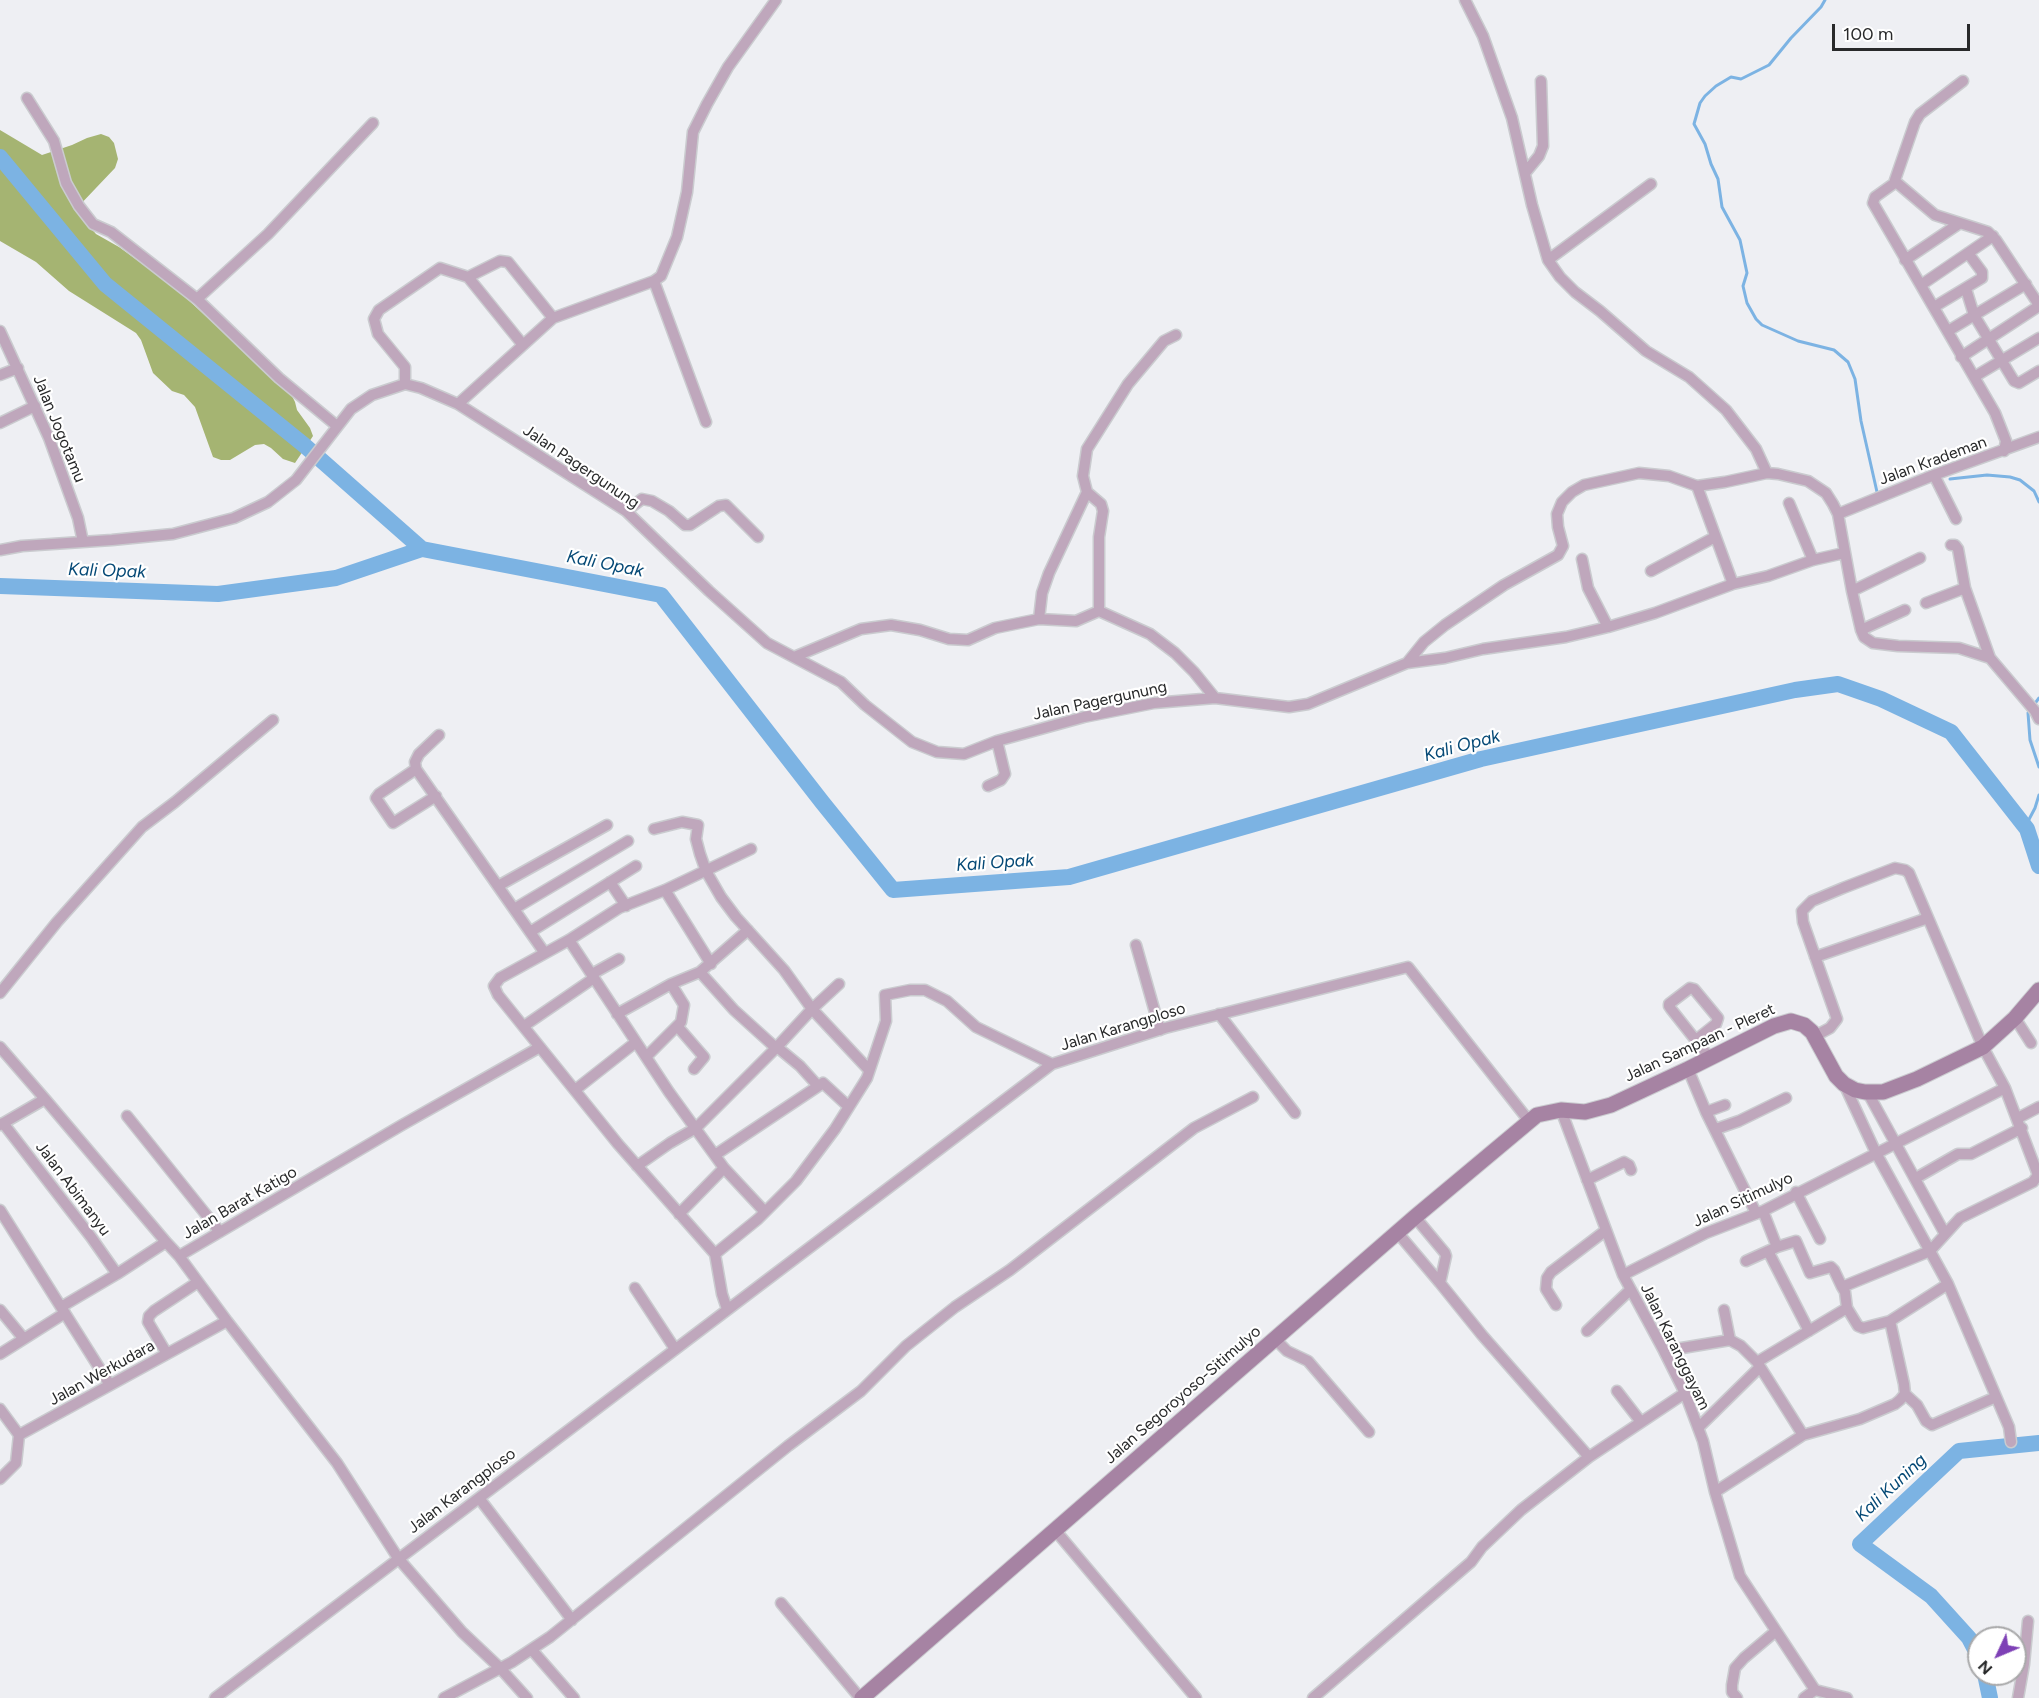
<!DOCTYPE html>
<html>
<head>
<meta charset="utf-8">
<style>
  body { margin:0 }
  #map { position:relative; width:2039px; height:1698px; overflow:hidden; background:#eeeff3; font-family:Figtree,sans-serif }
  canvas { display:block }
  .north { position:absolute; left:1967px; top:1626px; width:60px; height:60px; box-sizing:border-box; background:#fff; border:2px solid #a9a9aa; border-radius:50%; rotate:226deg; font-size:16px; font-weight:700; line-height:24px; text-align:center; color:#28292a }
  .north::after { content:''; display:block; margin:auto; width:21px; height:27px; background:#7e41b6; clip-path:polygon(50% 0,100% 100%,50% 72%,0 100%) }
  .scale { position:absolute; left:1832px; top:24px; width:138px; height:27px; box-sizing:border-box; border:3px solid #28292a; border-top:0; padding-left:8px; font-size:18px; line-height:21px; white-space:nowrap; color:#28292a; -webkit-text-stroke:4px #fff; paint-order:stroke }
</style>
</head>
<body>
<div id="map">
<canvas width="2039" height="1698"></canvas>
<div class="north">N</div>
<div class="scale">100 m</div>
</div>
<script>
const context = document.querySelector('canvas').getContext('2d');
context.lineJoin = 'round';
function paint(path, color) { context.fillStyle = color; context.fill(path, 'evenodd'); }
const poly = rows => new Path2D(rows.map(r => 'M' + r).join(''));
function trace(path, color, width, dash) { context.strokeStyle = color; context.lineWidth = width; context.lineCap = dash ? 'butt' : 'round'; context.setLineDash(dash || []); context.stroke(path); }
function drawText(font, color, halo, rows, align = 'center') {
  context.font = font + ' Figtree,sans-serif'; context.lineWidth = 4.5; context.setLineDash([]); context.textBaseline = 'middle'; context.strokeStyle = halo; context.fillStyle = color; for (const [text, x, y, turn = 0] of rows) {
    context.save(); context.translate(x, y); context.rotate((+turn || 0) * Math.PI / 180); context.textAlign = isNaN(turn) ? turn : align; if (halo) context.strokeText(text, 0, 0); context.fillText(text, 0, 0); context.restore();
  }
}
paint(poly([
  [0,130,42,155,72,145,87,138,101,134,109,137,114,143,118,159,115,168,76,209,80,216,96,234,119,247,173,286,291,394,295,402,297,410,310,428,313,436,295,463,283,459,271,448,264,444,255,445,230,460,221,460,213,457,195,407,184,395,172,391,153,373,141,340,136,333,69,291,36,262,0,241]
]), '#a5b472');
trace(poly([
  [1825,0,1821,7,1791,38,1769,65,1741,79,1731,77,1716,86,1705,96,1700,103,1694,124,1705,144,1711,164,1718,179,1722,207,1740,240,1747,273,1743,286,1747,303,1756,319,1762,325,1798,341,1834,350,1848,362,1855,379,1861,421,1877,492],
  [1950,479,1987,475,2010,477,2020,480,2034,491,2039,502],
  [2039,698,2028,713,2030,740,2039,767],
  [2025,827,2035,808,2039,795]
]), '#7cb3e3', 3);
trace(poly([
  [0,157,105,284,304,445,422,549],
  [0,586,218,594,336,578,422,549,661,595,822,802,893,890,1069,877,1481,759,1795,690,1838,684,1881,699,1951,732,2027,829,2039,866],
  [1979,1657,1969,1638,1931,1596,1860,1544,1959,1451,2039,1443],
  [1985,1674,1990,1698]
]), '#7cb3e3', 16);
const street = poly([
  [1465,0,1483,36,1512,118,1532,205,1548,260,1560,277,1575,292,1600,311,1646,351,1689,377,1726,410,1756,449,1767,473],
  [1963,81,1920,114,1915,122,1895,180,1896,182,1875,197,1873,203,1995,413,2006,441,2004,451],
  [27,98,54,141,66,183,79,206,93,224,111,232,197,299,279,378,337,426],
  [1525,173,1539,156,1543,146,1541,81],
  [1896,182,1935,215,1988,232,1996,240,2039,305],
  [1548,260,1651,184],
  [1905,260,1960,223],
  [468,277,523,345],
  [654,281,706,422],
  [1921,285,1993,236],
  [1966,289,1974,315,2014,381,2019,383,2039,371],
  [197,299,268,234,373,123],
  [1934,307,1982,278,1982,272,1968,253],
  [0,331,49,438,78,518,83,542],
  [1948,331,2026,284],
  [1961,357,2039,306],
  [0,375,18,368],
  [1974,377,2039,338],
  [405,384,405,367,378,334,374,319,379,310,440,268,468,277,500,261,508,262,553,318],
  [458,404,553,318,654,281,661,276,677,237,687,192,693,132,707,104,728,67,776,0],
  [0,423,35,406],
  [1934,475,1956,519],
  [1697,486,1733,584],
  [1087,492,1101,504,1103,511,1099,537,1099,611],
  [1789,503,1813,560],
  [626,511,642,499,652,501,669,511,685,525,690,525,719,506,726,505,758,537],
  [1838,514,1934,475,2039,437],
  [1951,545,1955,545,1958,549,1965,588,1990,658],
  [0,550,22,546,112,540,173,534,234,518,268,502,296,480,351,409,372,395,405,384,421,388,458,404,626,511,709,591,767,643,841,682,865,705,912,742,937,752,964,754,997,741,1084,717,1154,703,1215,698,1289,707,1308,704,1407,663,1424,642,1445,625,1504,585,1558,555,1563,546,1558,527,1557,514,1562,502,1572,492,1584,485,1639,473,1669,476,1697,486,1725,482,1767,473,1778,474,1808,481,1826,493,1833,504,1838,514,1852,591,1861,630,1864,637,1873,643,1898,646,1959,648,1990,658,2035,711,2039,719],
  [1582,559,1588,588,1608,627],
  [1651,571,1715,537],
  [1852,591,1920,558],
  [1926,603,1965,588],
  [1039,619,1042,593,1049,573,1087,492,1083,476,1087,449,1128,384,1164,341,1176,335],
  [1861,630,1905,610],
  [794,657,861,629,891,625,920,630,949,639,968,640,995,628,1039,619,1076,621,1099,611,1150,634,1175,653,1194,672,1215,698],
  [1407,663,1445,658,1483,649,1566,637,1608,627,1655,613,1733,584,1768,576,1813,560,1844,553],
  [416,769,544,952],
  [988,786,1001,780,1005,774,997,741],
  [436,796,393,823,376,798,379,794,416,769,415,762,419,754,439,735],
  [654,829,682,822,698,825,696,839,700,854,706,871,721,897,736,917,784,970,812,1009,869,1070],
  [610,882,626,906],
  [498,886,607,825],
  [665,890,711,964],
  [514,909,628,841],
  [530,932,636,866],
  [569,940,669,1092,724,1168,765,1212],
  [1136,945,1160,1030],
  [1815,957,1928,918],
  [700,972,734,1010,776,1048],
  [592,974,619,959],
  [0,993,57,922,142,827,175,802,273,720],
  [617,1014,671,984,700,972,748,930],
  [1219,1014,1295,1113],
  [2015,1018,2031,1043],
  [524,1026,594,978],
  [678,1027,704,1057,694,1069],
  [1696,1040,1716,1024,1718,1018,1694,989,1690,988,1669,1004,1669,1006,1671,1009,1709,1057],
  [0,1047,45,1099],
  [777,1047,800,1066,818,1086],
  [647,1056,681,1022,684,1005,671,984],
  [1688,1069,1706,1112,1756,1213],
  [1844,1084,1876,1153,1948,1284,1890,1321],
  [575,1090,636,1042],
  [1868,1093,1945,1234],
  [1561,1110,1623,1275,1664,1351,1685,1393,1703,1441,1715,1492,1740,1576,1815,1690,1847,1698],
  [1706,1112,1725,1105],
  [127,1116,220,1232],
  [2018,1118,2039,1107],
  [3,1123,91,1237,117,1274],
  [0,1125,45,1099,166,1242,179,1256,402,1125,540,1047],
  [1716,1129,1739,1121,1786,1098],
  [715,1155,823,1083,849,1107],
  [637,1166,670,1143,696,1128,776,1048,812,1009,839,984],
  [1916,1178,1958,1154,1971,1154,2022,1128],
  [1587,1180,1624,1162,1629,1165,1631,1170],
  [1796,1192,1820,1239],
  [0,1210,110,1385],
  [1763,1211,1777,1247],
  [679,1214,724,1168],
  [1415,1217,1445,1253,1446,1256,1440,1283,1482,1335,1589,1457],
  [1397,1232,1440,1283],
  [1768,1251,1809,1331],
  [715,1254,758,1219,796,1181,835,1129,867,1078,886,1021,885,995,910,990,925,990,947,1001,976,1027,1052,1064],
  [179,1256,227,1321,337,1463,398,1558,462,1632,500,1668,527,1698],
  [1746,1261,1777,1247,1796,1241,1810,1273,1831,1267,1834,1270,1842,1287],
  [1623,1275,1706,1233,1763,1211,2005,1088],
  [1948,1284,2009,1427,2011,1442],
  [635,1288,675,1349],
  [1556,1305,1546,1289,1547,1278,1551,1272,1605,1231],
  [61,1307,117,1274,166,1242],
  [727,1309,722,1294,715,1254,618,1144,498,995,494,986,500,978,569,940,619,908,665,890,751,849],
  [0,1310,24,1339],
  [1724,1310,1730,1340],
  [1587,1331,1630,1290],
  [1275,1339,1287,1351,1308,1361,1369,1432],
  [1664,1351,1730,1340,1741,1346,1757,1362,1803,1435],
  [0,1354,65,1313],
  [167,1354,148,1322,149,1316,154,1311,198,1282],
  [1757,1362,1847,1308],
  [1617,1391,1641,1422],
  [1905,1394,1917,1405,1926,1421,1932,1425,1996,1397],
  [0,1409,19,1435],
  [1698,1428,1760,1367],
  [19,1435,227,1321],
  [0,1479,16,1463,19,1435],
  [1715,1492,1803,1435,1860,1419,1895,1404,1900,1400,1905,1394,1904,1384,1890,1321,1863,1328,1858,1326,1847,1308,1845,1292,1842,1287,1930,1251,1960,1218,2033,1182,2038,1175,2005,1088,1983,1047,1909,873,1905,870,1895,868,1843,888,1812,901,1802,911,1803,922,1837,1019,1830,1028,1815,1036],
  [479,1498,572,1620],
  [1055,1530,1196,1698],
  [781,1603,860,1698],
  [532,1650,574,1698],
  [215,1698,1052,1064,1165,1028,1408,967,1529,1121],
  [444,1698,512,1662,550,1637,788,1446,861,1391,906,1346,955,1307,1010,1270,1194,1128,1253,1097],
  [1313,1698,1471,1562,1482,1547,1521,1510,1589,1457,1685,1393],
  [1737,1698,1732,1692,1732,1685,1735,1668,1744,1658,1776,1631],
  [1804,1698,1815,1690],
  [2018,1698,2024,1664,2028,1621]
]);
const secondary = poly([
  [862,1698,1415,1217,1537,1115,1561,1110,1585,1112,1611,1105,1688,1069,1774,1026,1791,1021,1804,1025,1812,1032,1836,1076,1844,1084,1855,1090,1865,1092,1883,1092,1917,1079,1983,1047,2015,1018,2039,990]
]);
trace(street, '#cacbcf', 13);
trace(secondary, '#cacbcf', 17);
trace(street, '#bfa7bc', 10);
trace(secondary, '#a683a3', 15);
drawText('16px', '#28292a', '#fff', [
  ["Jalan Jogotamu",59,429,68],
  ["Jalan Krademan",1933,461,-20],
  ["Jalan Pagergunung",581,467,34],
  ["Jalan Pagergunung",1100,701,-12],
  ["Jalan Karangploso",1123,1027,-17],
  ["Jalan Sampaan - Pleret",1700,1043,-25],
  ["Jalan Abimanyu",73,1189,53],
  ["Jalan Sitimulyo",1743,1200,-25],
  ["Jalan Barat Katigo",240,1203,-30],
  ["Jalan Karanggayam",1675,1347,64],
  ["Jalan Werkudara",102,1373,-29],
  ["Jalan Segoroyoso-Sitimulyo",1183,1395,-41],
  ["Jalan Karangploso",462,1491,-37]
]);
drawText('italic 18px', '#054976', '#fff', [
  ["Kali Opak",605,564,11],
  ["Kali Opak",107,571,2],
  ["Kali Opak",1462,746,-15],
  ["Kali Opak",995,863,-4],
  ["Kali Kuning",1891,1488,-43]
]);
</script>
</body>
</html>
